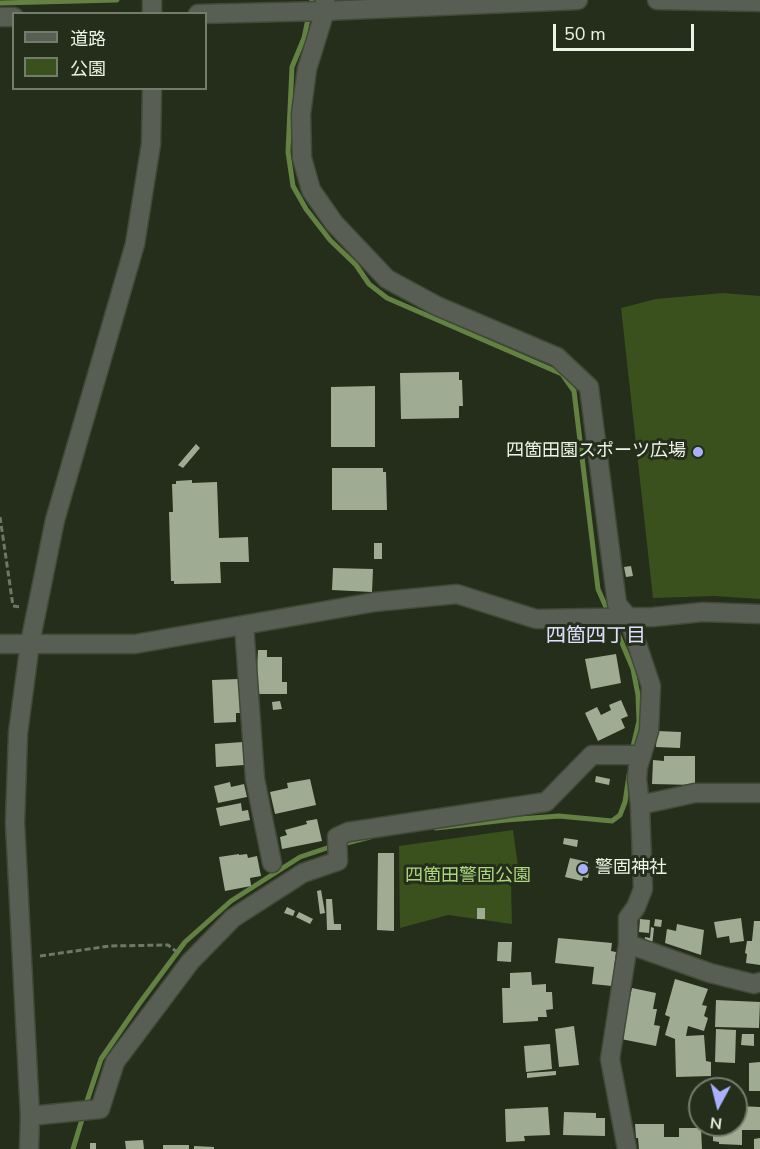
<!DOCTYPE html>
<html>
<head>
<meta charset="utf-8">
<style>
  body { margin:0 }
  #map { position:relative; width:760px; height:1149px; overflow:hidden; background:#242e1a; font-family:"Nunito Sans","Noto Sans JP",sans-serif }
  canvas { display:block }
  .legend { position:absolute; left:12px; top:12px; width:195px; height:78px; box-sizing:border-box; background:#242e1a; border:2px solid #747d6c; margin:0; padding:8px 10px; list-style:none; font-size:18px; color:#ecf3e6 }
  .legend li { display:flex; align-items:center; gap:12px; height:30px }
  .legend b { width:30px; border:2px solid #747d6c }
  .north { position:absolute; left:688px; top:1077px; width:60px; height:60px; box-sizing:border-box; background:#242e1a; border:2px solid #747d6c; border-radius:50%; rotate:187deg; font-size:16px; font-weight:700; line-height:24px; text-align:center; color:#ecf3e6 }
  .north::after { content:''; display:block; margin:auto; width:21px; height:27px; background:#aab0fc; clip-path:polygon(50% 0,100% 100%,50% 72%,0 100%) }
  .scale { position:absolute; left:553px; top:24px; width:141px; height:27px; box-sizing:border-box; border:3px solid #ecf3e6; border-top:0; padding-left:8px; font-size:18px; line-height:21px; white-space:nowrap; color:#ecf3e6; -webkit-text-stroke:4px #242e1a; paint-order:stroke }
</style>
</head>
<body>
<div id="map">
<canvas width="760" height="1149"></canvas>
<ul class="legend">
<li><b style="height:8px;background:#595e55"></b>道路</li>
<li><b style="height:16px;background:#3a511e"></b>公園</li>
</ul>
<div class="north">N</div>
<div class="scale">50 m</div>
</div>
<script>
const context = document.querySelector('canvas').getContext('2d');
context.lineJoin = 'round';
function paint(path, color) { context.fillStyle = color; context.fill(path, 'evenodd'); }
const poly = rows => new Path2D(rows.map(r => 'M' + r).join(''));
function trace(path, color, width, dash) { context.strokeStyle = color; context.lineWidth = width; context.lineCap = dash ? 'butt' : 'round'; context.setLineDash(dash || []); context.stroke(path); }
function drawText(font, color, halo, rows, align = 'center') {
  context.font = font + ' "Nunito Sans","Noto Sans JP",sans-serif'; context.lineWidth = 6; context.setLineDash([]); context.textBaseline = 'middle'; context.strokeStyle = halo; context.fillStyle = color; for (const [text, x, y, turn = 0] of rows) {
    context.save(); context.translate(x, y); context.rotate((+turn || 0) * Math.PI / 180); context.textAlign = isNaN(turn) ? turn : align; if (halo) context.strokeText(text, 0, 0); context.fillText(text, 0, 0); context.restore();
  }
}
paint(poly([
  [723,293,760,296,760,599,714,596,653,598,621,308,656,299],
  [513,830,518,866,511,883,512,924,448,915,400,928,399,846]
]), '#3a511e');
trace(poly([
  [312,0,304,38,292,67,288,152,293,186,306,209,330,240,356,265,369,284,387,298,562,374,574,391,598,589,609,614],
  [0,3,117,0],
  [613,622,633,669,638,695,639,721,632,751],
  [436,828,506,820,559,816,612,821,620,815,625,802,629,775],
  [85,1107,101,1059,139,1004,185,942,231,901,300,857,327,848,370,837],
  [73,1149,83,1116]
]), '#638142', 5);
paint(poly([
  [459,372,459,380,462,380,463,406,459,406,459,418,401,419,400,373],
  [375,386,375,447,331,447,331,387],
  [196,444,200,448,183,468,178,465],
  [332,468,383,468,383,472,386,472,387,510,332,510],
  [192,480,192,483,217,482,219,538,248,537,249,562,220,562,221,583,174,584,174,581,171,581,169,512,173,512,172,484,176,484,176,481],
  [374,543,382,543,382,559,374,559],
  [631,566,633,576,626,577,624,567],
  [333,568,373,569,372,592,332,590],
  [258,650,267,650,267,657,282,657,282,682,287,682,287,694,256,694],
  [616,654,621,683,591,689,585,659],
  [239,679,240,713,236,713,236,722,214,723,212,680],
  [621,700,628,716,621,719,625,728,598,741,585,713,597,707,601,715,611,710,609,705],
  [280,701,282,709,273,710,272,702],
  [657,731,681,732,680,748,656,747],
  [243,742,244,765,216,767,215,744],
  [664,756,695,756,695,785,652,784,653,760,664,761],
  [596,776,610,779,609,785,595,782],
  [310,779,316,805,275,814,270,792,288,788,287,783],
  [230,782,231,787,244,784,247,797,218,803,214,786],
  [241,803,242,811,248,810,250,820,220,826,216,808],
  [317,819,322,841,282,849,280,837,287,835,285,830,307,824,306,821],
  [564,838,578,840,577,847,563,844],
  [378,853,394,853,394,931,377,930],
  [239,854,239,855,247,854,248,858,257,856,261,876,250,878,251,886,225,891,219,857],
  [570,858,588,862,587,867,590,867,588,878,583,877,582,881,565,877],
  [321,890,325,913,320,914,317,891],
  [326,899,332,899,334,924,341,924,341,930,327,930],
  [287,907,295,911,293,916,284,913],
  [477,908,485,908,485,919,477,919],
  [299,912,313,919,310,924,296,917],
  [741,918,744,941,730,943,729,936,717,938,714,922],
  [640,919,650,920,649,933,639,932],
  [655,919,662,920,661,927,654,926],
  [754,921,760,921,760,965,746,963,747,954,745,953,747,941,752,941],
  [677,924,704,930,701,955,665,943,667,929,676,931],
  [651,927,654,928,652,946,644,945,645,937,650,938],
  [558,938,612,943,611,951,616,952,612,986,592,984,594,967,555,963],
  [498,942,512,942,511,962,497,961],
  [531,972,532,985,546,984,546,992,552,992,553,1009,546,1010,547,1017,538,1017,538,1021,503,1023,502,988,510,988,510,973],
  [675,979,708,989,702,1005,707,1006,704,1016,708,1018,704,1031,688,1026,686,1036,704,1035,706,1061,711,1062,711,1076,676,1077,675,1039,665,1035,670,1017,665,1015],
  [632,988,656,993,653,1009,657,1009,654,1025,660,1026,656,1046,621,1039],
  [716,1000,760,1002,759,1028,715,1027],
  [574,1026,579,1065,559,1067,555,1029],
  [716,1029,736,1030,735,1063,715,1062],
  [742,1034,754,1034,754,1046,741,1045],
  [550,1044,552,1069,526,1072,524,1046],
  [760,1062,760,1091,749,1091,749,1063],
  [556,1071,556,1075,527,1078,527,1073],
  [736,1105,739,1106,760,1107,760,1130,742,1130,742,1145,719,1144,719,1142,713,1141,713,1125,736,1125],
  [548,1107,550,1135,524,1136,525,1141,506,1142,505,1109],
  [564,1112,596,1113,596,1118,605,1118,605,1136,563,1135],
  [635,1124,664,1124,664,1137,679,1137,679,1128,701,1128,702,1149,639,1149,638,1138,636,1138],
  [760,1138,760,1149,754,1149,754,1139],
  [143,1140,144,1149,126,1149,125,1141],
  [90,1143,96,1143,96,1149,90,1149],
  [163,1145,189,1145,189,1149,163,1149],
  [194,1146,214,1147,214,1149,194,1149]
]), '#9fac93');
const minor = poly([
  [325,0,325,11,307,69,301,114,302,158,311,190,334,223,387,279,437,306,557,357,589,387,617,604,628,617,651,686,649,731,638,767,637,779,640,805,643,889,636,907,628,918,628,944,610,1059,627,1149],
  [657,0,760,2],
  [198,14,325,11,578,0],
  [0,17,14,17],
  [244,625,255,779,272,863],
  [0,644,135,644,375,602,457,594,536,619,653,617,703,612,760,614],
  [640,805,695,793,760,793],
  [628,944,710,973,754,984,760,982],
  [30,1116,100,1109,115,1062,190,962,233,918,303,873,338,861,337,837,348,832,546,802,592,755,642,755]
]);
const tertiary = poly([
  [152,0,152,14],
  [29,1149,30,1116,15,823,18,733,30,643,55,520,135,244,151,144,152,88]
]);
trace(minor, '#404a37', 21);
trace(tertiary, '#404a37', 21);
trace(poly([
  [0,517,13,606,21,607],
  [40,956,110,946,168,945,177,952]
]), '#6f7866', 3, [6, 3]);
trace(minor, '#595e55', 18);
trace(tertiary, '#595e55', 18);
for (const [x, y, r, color] of [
  [698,452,6,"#aab0fc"],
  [583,869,6,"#aab0fc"]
]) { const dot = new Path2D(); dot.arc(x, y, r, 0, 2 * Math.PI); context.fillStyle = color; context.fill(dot); trace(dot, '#242e1a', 2); }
drawText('18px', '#ecf3e6', '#242e1a', [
  ["四箇田園スポーツ広場",686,452],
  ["警固神社",595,869,"left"]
], 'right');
drawText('18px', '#acd77e', '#242e1a', [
  ["四箇田警固公園",468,877]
]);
drawText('20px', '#dee1fe', '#242e1a', [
  ["四箇四丁目",596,637]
]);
</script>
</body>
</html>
